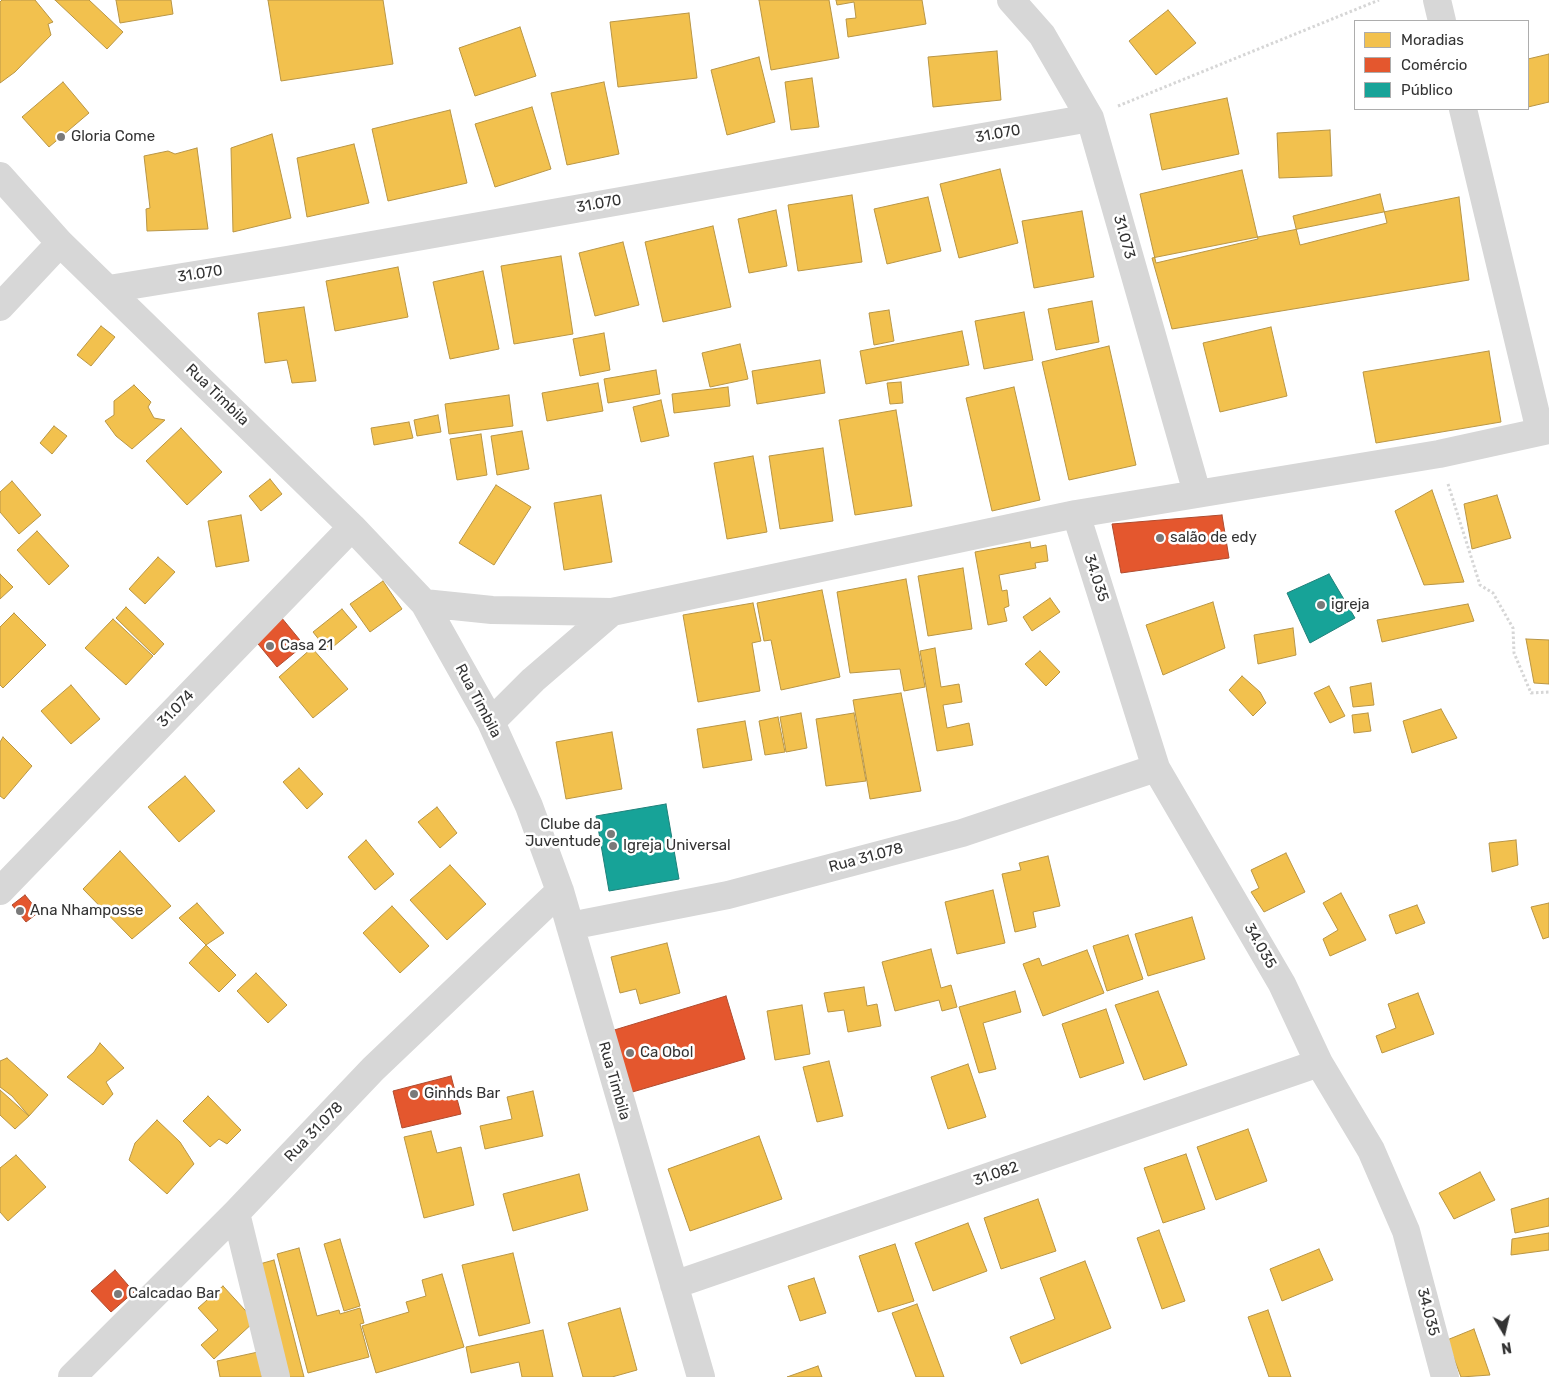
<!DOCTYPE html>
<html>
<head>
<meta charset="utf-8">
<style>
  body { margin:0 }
  #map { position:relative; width:1549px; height:1377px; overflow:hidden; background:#fff; font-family:Rubik,sans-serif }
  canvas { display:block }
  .legend { position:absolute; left:1354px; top:20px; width:175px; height:90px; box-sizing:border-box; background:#fff; border:1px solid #adadad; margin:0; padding:6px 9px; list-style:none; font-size:15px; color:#333 }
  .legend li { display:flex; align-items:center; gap:10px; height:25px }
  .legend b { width:25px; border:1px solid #adadad }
  .north { position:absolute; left:1479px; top:1307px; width:50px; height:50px; -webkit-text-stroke:4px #fff; paint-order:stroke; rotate:171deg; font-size:14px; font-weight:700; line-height:20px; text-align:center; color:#333 }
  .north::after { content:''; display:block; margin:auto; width:18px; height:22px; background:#333; clip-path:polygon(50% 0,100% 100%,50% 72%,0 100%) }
</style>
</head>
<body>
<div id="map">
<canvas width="1549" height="1377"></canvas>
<ul class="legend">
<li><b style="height:14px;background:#f2c14e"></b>Moradias</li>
<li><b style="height:14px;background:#e4572e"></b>Comércio</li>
<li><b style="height:14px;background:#17a398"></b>Público</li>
</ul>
<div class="north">N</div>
</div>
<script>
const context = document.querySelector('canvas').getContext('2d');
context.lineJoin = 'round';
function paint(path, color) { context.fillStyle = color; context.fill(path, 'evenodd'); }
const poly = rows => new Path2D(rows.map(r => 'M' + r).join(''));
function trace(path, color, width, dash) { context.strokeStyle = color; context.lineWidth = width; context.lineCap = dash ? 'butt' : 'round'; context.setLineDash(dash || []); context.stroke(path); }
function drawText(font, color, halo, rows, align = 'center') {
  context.font = font + ' Rubik,sans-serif'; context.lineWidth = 5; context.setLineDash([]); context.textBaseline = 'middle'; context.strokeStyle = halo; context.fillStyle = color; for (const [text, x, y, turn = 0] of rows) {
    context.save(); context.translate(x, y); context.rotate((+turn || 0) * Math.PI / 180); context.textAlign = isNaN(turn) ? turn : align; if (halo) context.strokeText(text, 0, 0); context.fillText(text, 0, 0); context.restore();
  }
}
const homes = poly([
  [2,0,35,0,53,22,48,24,51,35,15,72,0,83,0,2,2,0],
  [55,0,89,0,123,32,107,49,55,0],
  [116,0,171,0,173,14,120,23,116,0],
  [268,0,383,0,393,64,281,81,268,0],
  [759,0,829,0,839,58,771,70,759,0],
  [836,0,922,0,926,24,848,37,846,19,856,18,854,2,837,5,836,0],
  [1168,10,1196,43,1156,75,1129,41,1168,10],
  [689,13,697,78,618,87,610,22,689,13],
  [520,27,536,76,475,96,459,48,520,27],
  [997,51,1001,100,933,107,928,57,997,51],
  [1549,54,1549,102,1528,107,1528,59,1549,54],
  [759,57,775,122,727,135,711,70,759,57],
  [812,78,819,127,791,130,785,82,812,78],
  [63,82,89,113,49,147,22,117,63,82],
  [604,82,619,154,567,165,551,93,604,82],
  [1227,98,1239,154,1162,170,1150,114,1227,98],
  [532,107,551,169,495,187,475,124,532,107],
  [450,110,467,183,388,201,372,129,450,110],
  [1330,130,1332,176,1279,178,1277,133,1330,130],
  [272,134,291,218,233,232,231,148,272,134],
  [354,144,369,203,307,217,297,158,354,144],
  [197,148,208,229,147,231,146,209,150,208,144,156,168,151,175,154,197,148],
  [1000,169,1018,243,959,258,940,184,1000,169],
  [1242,170,1258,239,1156,263,1140,194,1242,170],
  [1380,194,1387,223,1300,245,1293,216,1380,194],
  [852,195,862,262,798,271,788,205,852,195],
  [928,197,941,251,887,264,874,209,928,197],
  [1459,197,1469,280,1172,329,1152,258,1459,197],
  [776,210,787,266,749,273,738,219,776,210],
  [1082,211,1094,277,1034,288,1022,221,1082,211],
  [713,226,731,307,663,322,645,242,713,226],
  [623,242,639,305,595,316,579,253,623,242],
  [561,256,573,334,514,344,501,266,561,256],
  [398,267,408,317,335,331,326,281,398,267],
  [483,271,499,349,450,359,433,282,483,271],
  [1092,301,1099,342,1056,350,1048,309,1092,301],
  [304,307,316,381,292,383,287,360,265,363,258,313,304,307],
  [889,310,894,341,874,345,869,313,889,310],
  [1024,312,1033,360,984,369,975,321,1024,312],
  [101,326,115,337,91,366,77,355,101,326],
  [1271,327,1287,396,1220,412,1203,343,1271,327],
  [962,331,969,365,866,384,860,351,962,331],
  [604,333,610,370,580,376,573,339,604,333],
  [740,344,748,379,710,387,702,353,740,344],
  [1109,346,1136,465,1069,480,1042,362,1109,346],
  [1489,351,1501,422,1376,443,1363,372,1489,351],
  [820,360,825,393,757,404,752,371,820,360],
  [656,370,660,394,608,403,604,379,656,370],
  [901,382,903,403,890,404,887,383,901,382],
  [598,383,603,411,547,421,542,393,598,383],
  [134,385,151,402,148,407,154,418,165,420,132,449,116,436,105,421,114,415,114,401,134,385],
  [728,387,730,406,674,413,672,394,728,387],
  [1014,387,1040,500,992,511,966,398,1014,387],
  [509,395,513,426,449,434,445,404,509,395],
  [661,400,669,436,641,442,633,407,661,400],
  [896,410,912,506,855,515,839,420,896,410],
  [438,415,441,432,417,436,414,420,438,415],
  [409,422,413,438,374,445,371,428,409,422],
  [54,426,67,436,52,454,40,443,54,426],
  [181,428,222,472,187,505,146,461,181,428],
  [522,431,529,469,497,475,491,436,522,431],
  [481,434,487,475,457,480,450,439,481,434],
  [823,448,833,521,780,529,769,456,823,448],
  [753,456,767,532,727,539,714,463,753,456],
  [270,479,282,494,261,511,249,496,270,479],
  [12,481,41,515,19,534,0,512,0,492,12,481],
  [496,485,531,507,494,565,459,543,496,485],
  [1432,490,1464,582,1424,585,1395,511,1432,490],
  [601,495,612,562,564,570,554,503,601,495],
  [1497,495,1511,538,1472,549,1464,504,1497,495],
  [241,515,249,561,216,567,208,521,241,515],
  [37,531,69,566,49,585,17,550,37,531],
  [1030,542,1031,548,1046,545,1048,561,1035,563,1036,568,999,575,1002,591,1007,590,1009,606,1004,608,1007,621,988,625,975,552,1030,542],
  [158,557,175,572,145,604,129,589,158,557],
  [963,568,972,629,928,636,918,576,963,568],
  [0,574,13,587,0,599,0,574],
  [906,579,925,687,904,691,900,669,850,673,837,592,906,579],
  [383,581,402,609,370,632,350,604,383,581],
  [822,590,840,677,781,690,771,640,764,641,757,603,822,590],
  [1050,598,1060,612,1032,631,1023,617,1050,598],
  [1213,602,1225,648,1163,675,1146,625,1213,602],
  [753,603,761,641,752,643,760,691,698,702,683,615,753,603],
  [1468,604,1474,621,1382,642,1377,620,1468,604],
  [126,607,164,644,154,655,116,618,126,607],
  [342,609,357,627,328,651,313,632,342,609],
  [14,613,46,645,3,688,0,685,0,627,14,613],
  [113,619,153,656,126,685,85,648,113,619],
  [1293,628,1296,655,1258,664,1254,635,1293,628],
  [1526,639,1549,640,1549,684,1534,683,1526,639],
  [312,648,348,689,313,718,279,677,312,648],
  [935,648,941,687,959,684,962,702,943,705,947,728,969,723,973,745,937,751,920,651,935,648],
  [1040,651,1060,672,1046,686,1025,664,1040,651],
  [1242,676,1260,692,1266,703,1253,716,1229,690,1242,676],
  [1371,683,1374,705,1353,707,1350,687,1371,683],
  [71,685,100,719,71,744,41,711,71,685],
  [1329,686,1345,716,1330,723,1314,693,1329,686],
  [901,693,921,791,870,799,853,700,901,693],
  [1441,709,1457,738,1412,753,1403,721,1441,709],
  [801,713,807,748,786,752,780,717,801,713],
  [854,713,866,781,826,786,816,719,854,713],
  [1368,713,1371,731,1354,733,1352,715,1368,713],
  [778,717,785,752,765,755,759,721,778,717],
  [745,721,752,760,703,768,697,729,745,721],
  [612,732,622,789,566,799,556,742,612,732],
  [3,737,32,766,4,799,0,796,0,742,3,737],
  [299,768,323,794,307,809,283,782,299,768],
  [185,776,215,811,179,842,148,807,185,776],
  [437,807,457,833,440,848,418,822,437,807],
  [366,840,394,874,375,890,348,857,366,840],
  [1516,840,1518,865,1492,872,1489,843,1516,840],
  [120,851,171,906,132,939,83,889,120,851],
  [1286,853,1305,892,1264,912,1251,892,1259,888,1251,870,1286,853],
  [1048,856,1060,906,1033,912,1036,927,1015,932,1002,874,1021,870,1019,863,1048,856],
  [450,865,486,904,447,940,410,900,450,865],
  [993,890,1005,943,957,954,945,902,993,890],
  [1341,893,1366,940,1330,956,1323,939,1338,930,1323,903,1341,893],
  [197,903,224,933,206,945,179,918,197,903],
  [1549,903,1549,937,1543,939,1531,907,1549,903],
  [1417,905,1425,923,1396,934,1389,915,1417,905],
  [392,906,429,946,400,973,363,933,392,906],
  [1192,917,1205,959,1148,976,1135,934,1192,917],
  [1128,935,1143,979,1107,991,1093,946,1128,935],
  [667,943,680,993,640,1004,636,989,620,993,611,957,667,943],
  [206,945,236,975,219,992,189,963,206,945],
  [931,949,941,988,951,985,957,1007,942,1011,939,1000,895,1011,882,962,931,949],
  [1087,950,1104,993,1043,1016,1023,964,1039,958,1042,966,1087,950],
  [256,973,287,1005,268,1023,237,991,256,973],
  [864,987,867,1006,877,1004,881,1026,848,1032,844,1010,828,1012,824,993,864,987],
  [1015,991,1021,1012,983,1023,996,1069,979,1073,959,1007,1015,991],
  [1158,991,1187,1065,1144,1080,1115,1005,1158,991],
  [1418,993,1434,1034,1382,1053,1376,1036,1396,1028,1388,1004,1418,993],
  [802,1005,810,1054,775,1060,767,1011,802,1005],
  [1106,1009,1124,1063,1080,1078,1062,1024,1106,1009],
  [100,1043,124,1068,106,1082,113,1094,103,1105,67,1077,94,1052,100,1043],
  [7,1058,48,1095,29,1116,12,1096,0,1087,0,1061,7,1058],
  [829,1061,843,1116,817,1122,803,1067,829,1061],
  [968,1064,986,1117,948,1129,931,1077,968,1064],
  [0,1090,29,1116,15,1129,0,1115,0,1090],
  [533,1091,543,1136,485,1149,480,1126,512,1119,507,1097,533,1091],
  [208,1096,241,1130,227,1144,219,1139,210,1147,183,1121,208,1096],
  [157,1120,180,1142,194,1164,167,1194,129,1160,135,1143,157,1120],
  [1248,1129,1267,1181,1216,1200,1197,1147,1248,1129],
  [431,1131,437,1153,461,1147,474,1205,424,1218,404,1137,431,1131],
  [759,1136,782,1199,690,1231,668,1169,759,1136],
  [1186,1154,1205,1209,1163,1223,1144,1168,1186,1154],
  [16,1155,46,1187,8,1221,0,1212,0,1168,16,1155],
  [1480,1172,1495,1200,1454,1219,1439,1193,1480,1172],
  [579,1174,588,1210,513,1231,503,1194,579,1174],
  [1549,1198,1549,1226,1515,1233,1511,1209,1549,1198],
  [1038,1199,1056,1251,1001,1269,984,1218,1038,1199],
  [968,1223,987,1271,933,1291,915,1243,968,1223],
  [1159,1230,1185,1301,1162,1309,1137,1238,1159,1230],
  [1549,1233,1549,1250,1511,1255,1512,1239,1549,1233],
  [340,1239,360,1306,344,1311,324,1244,340,1239],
  [895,1244,914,1301,878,1312,859,1256,895,1244],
  [299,1248,317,1316,339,1310,340,1314,360,1308,364,1323,360,1324,369,1357,308,1373,277,1254,299,1248],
  [1319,1249,1333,1280,1282,1301,1270,1269,1319,1249],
  [513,1253,530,1323,479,1336,462,1265,513,1253],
  [274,1260,304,1377,285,1377,256,1265,274,1260],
  [1085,1261,1111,1328,1021,1364,1010,1337,1055,1319,1040,1278,1085,1261],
  [442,1274,464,1347,376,1373,362,1326,409,1312,406,1302,426,1296,422,1280,442,1274],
  [814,1278,826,1313,800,1321,788,1286,814,1278],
  [223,1286,255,1321,214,1359,201,1345,218,1330,198,1308,223,1286],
  [917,1304,944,1377,916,1377,892,1313,917,1304],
  [620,1308,637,1370,612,1377,583,1377,568,1323,620,1308],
  [1268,1310,1291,1377,1269,1377,1248,1317,1268,1310],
  [1474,1329,1490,1375,1461,1377,1447,1340,1474,1329],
  [543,1330,553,1377,522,1377,519,1362,471,1373,466,1347,543,1330],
  [258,1352,262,1377,220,1377,217,1361,258,1352],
  [818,1366,822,1377,787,1377,818,1366]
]);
paint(homes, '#f2c14e');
trace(homes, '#b99646', 1);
const shops = poly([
  [1222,515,1229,558,1121,573,1112,524,1222,515],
  [281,617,304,645,277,667,254,639,281,617],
  [25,895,39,912,26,922,12,905,25,895],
  [726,996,745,1059,629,1093,611,1031,726,996],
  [451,1076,461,1114,402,1128,393,1091,451,1076],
  [115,1270,134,1292,111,1312,91,1291,115,1270]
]);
paint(shops, '#e4572e');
trace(shops, '#af4c30', 1);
const public = poly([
  [1329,574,1355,618,1310,643,1287,593,1329,574],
  [666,804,679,879,609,891,596,816,666,804]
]);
paint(public, '#17a398');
trace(public, '#1f817a', 1);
trace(poly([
  [1118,106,1379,0],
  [1448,484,1480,585,1493,593,1513,628,1514,653,1531,693,1549,692]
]), '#d6d6d6', 3, [2.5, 2.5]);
trace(poly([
  [1011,0,1042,35,1090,118,1197,493],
  [1437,0,1442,21],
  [1463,109,1540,431],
  [0,176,60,243,352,527,424,603,491,722,529,806,560,891,701,1377],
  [109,289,287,260,1090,118],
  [0,307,60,243],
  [1076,514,1156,768,1282,984,1319,1063,1371,1150,1406,1231,1445,1377],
  [424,603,492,610,612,612,1076,514,1439,454,1549,430],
  [491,722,533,680,612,612],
  [0,891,352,527],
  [570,926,728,895,962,833,1156,768],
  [236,1213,276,1377],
  [674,1285,1319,1063],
  [72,1377,236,1213,373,1069,560,891]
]), '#d7d7d7', 28);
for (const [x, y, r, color] of [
  [61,137,5,"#7a7a7a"],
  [1160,538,5,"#7a7a7a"],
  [1321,605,5,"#7a7a7a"],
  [270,646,5,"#7a7a7a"],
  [611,834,5,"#7a7a7a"],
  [613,846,5,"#7a7a7a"],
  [20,911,5,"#7a7a7a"],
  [630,1053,5,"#7a7a7a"],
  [414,1094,5,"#7a7a7a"],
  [118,1294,5,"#7a7a7a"]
]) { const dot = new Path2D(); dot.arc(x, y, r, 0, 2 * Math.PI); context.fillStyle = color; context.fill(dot); trace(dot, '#fff', 2); }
drawText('15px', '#333', '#fff', [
  ["31.070",998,134,-10],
  ["31.070",599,204,-10],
  ["31.073",1124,237,74],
  ["31.070",200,274,-9],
  ["Rua Timbila",217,395,44],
  ["34.035",1096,578,72],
  ["Rua Timbila",478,701,62],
  ["31.074",176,709,-46],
  ["Rua 31.078",866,858,-15],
  ["34.035",1260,946,60],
  ["Rua Timbila",614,1081,74],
  ["Rua 31.078",314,1132,-46],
  ["31.082",996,1174,-19],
  ["34.035",1428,1312,75]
]);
drawText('15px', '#333', '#fff', [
  ["Gloria Come",71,137],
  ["salão de edy",1170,538],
  ["igreja",1331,605],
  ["Casa 21",280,646],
  ["Clube da",601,825,"right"],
  ["Juventude",601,842,"right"],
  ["Igreja Universal",623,846],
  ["Ana Nhamposse",30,911],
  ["Ca Obol",640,1053],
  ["Ginhds Bar",424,1094],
  ["Calcadao Bar",128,1294]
], 'left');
</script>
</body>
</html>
